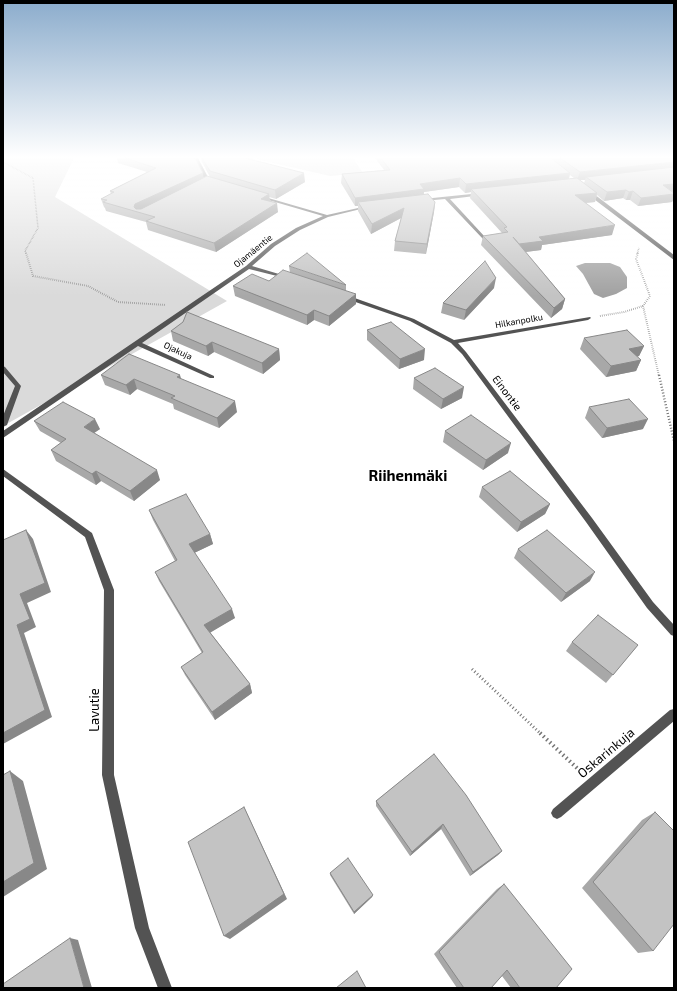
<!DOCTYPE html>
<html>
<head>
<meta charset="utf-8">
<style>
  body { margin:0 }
  #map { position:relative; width:677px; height:991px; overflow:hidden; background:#fff; font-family:"Exo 2",sans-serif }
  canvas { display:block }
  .frame { position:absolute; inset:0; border:4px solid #000; pointer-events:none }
</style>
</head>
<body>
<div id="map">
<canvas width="677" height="991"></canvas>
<div class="frame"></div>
</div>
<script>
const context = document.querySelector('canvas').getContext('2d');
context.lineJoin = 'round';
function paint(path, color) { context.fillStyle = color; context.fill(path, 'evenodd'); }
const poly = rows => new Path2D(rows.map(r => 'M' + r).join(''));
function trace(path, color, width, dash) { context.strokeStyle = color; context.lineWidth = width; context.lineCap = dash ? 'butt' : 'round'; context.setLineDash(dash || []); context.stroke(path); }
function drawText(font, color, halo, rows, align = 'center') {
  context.font = font + ' "Exo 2",sans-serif'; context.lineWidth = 3; context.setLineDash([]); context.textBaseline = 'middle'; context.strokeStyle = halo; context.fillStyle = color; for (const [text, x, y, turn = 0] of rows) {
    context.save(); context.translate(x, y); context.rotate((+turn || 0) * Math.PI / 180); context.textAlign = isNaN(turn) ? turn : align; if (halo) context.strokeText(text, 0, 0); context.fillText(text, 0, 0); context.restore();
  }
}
paint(poly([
  [3,158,74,158,55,197,227,301,3,426],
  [259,158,353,158,363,173,330,176,256,159]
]), '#dadada');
paint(poly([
  [585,263,610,263,620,267,627,277,627,288,616,294,603,298,594,294,583,274,576,266]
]), '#a1a1a1');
trace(poly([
  [3,162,33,178,38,228,25,251,26,254],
  [637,254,639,248]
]), '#757575', 1.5, [0.5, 1]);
trace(poly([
  [26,253,33,276,88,286,118,302,166,305],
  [638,253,636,259,650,296,643,306,659,376],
  [600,316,624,312,643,306]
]), '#757575', 2, [0.5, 1.5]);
trace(poly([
  [659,375,674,441]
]), '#757575', 2.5, [1, 2]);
trace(poly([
  [472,669,541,734]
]), '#757575', 3, [1, 2.5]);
trace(poly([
  [540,733,579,770]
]), '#757575', 4, [1.5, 3]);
paint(poly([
  [3,366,5,367,21,386,7,425,3,427,3,416,15,386,3,372,3,366]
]), '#535353');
paint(poly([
  [194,158,198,158,210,181,214,182,214,184,206,183,194,158],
  [586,191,590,191,674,255,674,260,586,193,586,191],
  [481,193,483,194,483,195,450,199,485,237,485,239,483,239,445,199,423,201,421,200,423,199,481,193],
  [258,195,327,215,367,206,369,207,328,217,300,230,275,246,252,266,289,277,289,279,249,269,142,343,214,376,214,378,210,378,138,346,3,438,3,431,246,266,271,244,296,228,323,216,258,197,258,195],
  [346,295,414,319,454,340,590,317,591,318,588,320,458,343,466,352,592,518,653,602,674,625,674,636,671,635,647,608,586,522,462,354,451,343,410,321,344,298,343,297,346,295],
  [3,469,92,533,114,590,114,775,149,928,172,988,158,988,135,928,102,775,104,590,85,537,3,476,3,469],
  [674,709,674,721,561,817,557,819,553,817,551,813,553,809,670,710,674,709]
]), '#535353');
paint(poly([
  [117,158,195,158,203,173,203,178,210,177,202,162,201,158,253,158,251,159,305,182,276,199,269,197,270,201,278,212,216,252,148,230,146,222,106,211,105,208,104,207,101,199,111,194,110,191,147,172,118,163],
  [375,158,674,158,674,198,672,202,638,206,630,200,626,200,623,198,604,201,597,195,595,202,585,203,612,235,542,245,541,250,526,252,565,299,562,309,551,318,481,245,483,236,502,233,470,198,471,192,465,193,459,187,424,192,424,194,435,202,434,212,426,254,394,251,395,241,401,218,371,234,358,211,358,206,355,206,341,183,342,174,384,170],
  [570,175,574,178,569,179],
  [580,180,585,180,584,183],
  [289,266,346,285,346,291,356,304,329,326,314,320,307,325,235,296,233,286,269,281,290,273],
  [494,288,464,320,441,313,443,303],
  [367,330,424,360,399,369,367,340],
  [171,331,279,349,280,360,263,374,214,352,208,356,173,341],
  [584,338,644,346,639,356,637,357,641,360,636,371,606,377,580,349],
  [101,375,181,379,237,412,219,428,174,409,173,404,137,389,130,395,105,385],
  [414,378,462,398,441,409,413,389],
  [589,407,643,429,602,438,585,418],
  [34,421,100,429,94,433,160,480,134,501,101,481,96,485,56,461,51,450,61,443,40,431],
  [445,431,508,453,483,470,443,442],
  [482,487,550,504,545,514,517,532,479,497],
  [149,510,210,534,213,544,194,553,235,618,210,632,250,684,252,693,215,720,185,675,181,667,202,653,159,581,155,572,175,561,153,520],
  [518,549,590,581,561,602,514,558],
  [572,642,638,645,606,683,566,651],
  [434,754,502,851,498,855,470,876,441,829,410,856,376,806,376,801],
  [655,812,653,951,638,953,582,888,642,820],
  [330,873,373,895,372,897,354,914,330,875],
  [504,884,556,988,511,988,502,976,491,988,457,988,434,954,497,889]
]), '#a8a8a8');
paint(poly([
  [674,162,674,170,586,177,585,180,577,180,580,172],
  [203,173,204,181,139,212,134,207,135,204],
  [304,173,305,182,276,199,275,190],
  [570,173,568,181,471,189,471,192,465,193,466,184],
  [460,178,459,187,424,192,423,198,358,202,358,206,355,206,355,198,420,184],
  [674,184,674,192,663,185],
  [626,190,623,198,604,201,607,192],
  [633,191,630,200,626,200,629,192],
  [597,193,595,202,572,204,575,195],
  [269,194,270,202,261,199],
  [674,194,674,198,672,202,638,206,641,198],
  [435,202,434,212,426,254,427,244],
  [277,203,278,212,216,252,214,243],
  [404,208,403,217,371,234,372,224],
  [615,225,612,235,542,245,541,250,517,253,519,244,539,237],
  [496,278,494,288,464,320,466,310],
  [356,294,356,304,329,326,329,316],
  [565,299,562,309,551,318,554,308],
  [314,310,314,320,307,325,307,315],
  [212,342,214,352,208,356,206,346],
  [644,346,639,356,624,359,629,349],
  [279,349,280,360,263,374,262,363],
  [425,349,424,360,399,369,400,359],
  [641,360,636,371,606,377,611,366],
  [180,375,183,385,177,377],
  [134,379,137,389,130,395,126,385],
  [464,387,462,398,441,409,443,399],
  [235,401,237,412,219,428,217,418],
  [95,419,100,429,88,437,84,427],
  [648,419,643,429,602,438,607,428],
  [511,443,508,453,483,470,486,460],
  [157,470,160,480,134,501,130,491],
  [96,471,101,481,96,485,92,474],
  [550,504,545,514,517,532,521,522],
  [26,530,33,539,51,592,27,603,36,627,24,633,52,717,3,744,3,733,17,625],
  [210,534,213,544,192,554,189,544],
  [595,572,590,581,561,602,566,593],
  [232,609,235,618,208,634,204,625],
  [250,684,252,693,215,720,212,712],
  [10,771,23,781,47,869,3,897,3,882],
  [244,807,287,899,230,939,224,936],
  [443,824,441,829,410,856,412,852],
  [502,851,498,855,470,876,473,872],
  [373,895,372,897,354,914,354,912],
  [70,938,78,940,92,988,84,988]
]), '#888');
const building = poly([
  [125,158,195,158,203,173,135,204,134,207,136,209,141,209,207,176,269,194,261,199,277,203,214,243,146,221,155,217,103,202,107,200,101,199,114,192,110,191,156,168,125,158],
  [202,158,245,158,304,173,275,190,210,171,202,158],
  [381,158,551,158,570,173,466,184,460,178,420,184,424,189,355,198,342,174,390,170,381,158],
  [560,158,674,158,674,162,580,172,560,158],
  [674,167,674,184,663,185,674,193,674,194,641,198,633,191,629,192,626,190,607,192,586,177,674,167],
  [577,178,597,193,575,195,615,225,539,237,543,241,519,244,513,237,565,299,554,308,483,236,508,232,504,228,507,227,471,189,577,178],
  [428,194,435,202,427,244,395,241,404,208,372,224,358,202,428,194],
  [307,253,346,285,289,266,307,253],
  [485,261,496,278,466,310,443,303,485,261],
  [283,270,356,294,329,316,314,310,307,315,233,286,252,274,269,281,283,270],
  [187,312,279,349,262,363,212,342,206,346,171,331,183,322,187,312],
  [391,322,425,349,400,359,367,330,391,322],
  [627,330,644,346,629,349,641,360,611,366,584,338,627,330],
  [129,354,180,375,177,377,235,401,217,418,171,398,175,396,134,379,126,385,101,375,129,354],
  [435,368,464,387,443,399,414,378,435,368],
  [629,399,648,419,607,428,589,407,629,399],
  [63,402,95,419,84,427,157,470,130,491,96,471,92,474,51,450,66,439,34,421,63,402],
  [471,415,511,443,486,460,445,431,471,415],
  [510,471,550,504,521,522,482,487,510,471],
  [186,494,210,534,189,544,232,609,204,625,250,684,212,712,181,667,203,652,155,572,177,560,149,510,186,494],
  [26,530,45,583,20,594,30,619,17,625,45,710,3,733,3,540,26,530],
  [547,530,595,572,566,593,518,549,547,530],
  [598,615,638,645,613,675,572,642,598,615],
  [434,754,466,795,502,851,473,872,443,824,412,852,376,801,434,754],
  [10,771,34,863,3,882,3,775,10,771],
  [244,807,284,894,224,936,188,842,244,807],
  [655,812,674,831,674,924,653,951,593,882,655,812],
  [348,858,373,895,354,912,330,873,348,858],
  [504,884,572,969,556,988,520,988,507,970,491,988,464,988,439,952,504,884],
  [70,938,84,988,3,988,3,984,70,938],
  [357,971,366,988,336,988,357,971]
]);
paint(building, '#c3c3c3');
trace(building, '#888', 1);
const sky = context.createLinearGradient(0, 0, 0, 296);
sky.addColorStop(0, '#8baccc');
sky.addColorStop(0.53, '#fff');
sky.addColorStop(1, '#ffffff00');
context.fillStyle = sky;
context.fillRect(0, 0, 677, 296);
drawText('9px', '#000', '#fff', [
  ["Ojamäentie",253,251,-39],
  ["Hilkanpolku",519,321,-10],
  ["Ojakuja",178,351,25]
]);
drawText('11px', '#000', '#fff', [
  ["Einontie",507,393,53]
]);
drawText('13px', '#000', '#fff', [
  ["Lavutie",95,710,-90],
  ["Oskarinkuja",606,753,-40]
]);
drawText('bold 15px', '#000', '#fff', [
  ["Riihenmäki",408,476]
]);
</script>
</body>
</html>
